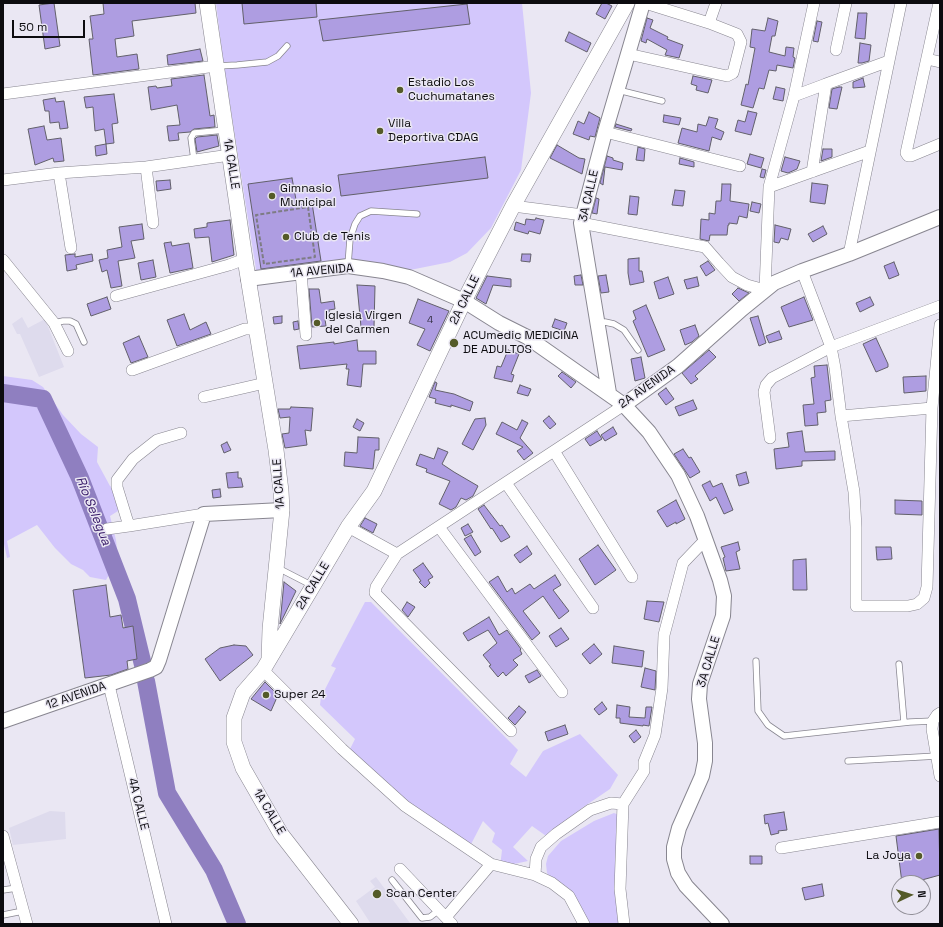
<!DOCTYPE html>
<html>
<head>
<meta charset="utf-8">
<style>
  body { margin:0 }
  #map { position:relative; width:943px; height:927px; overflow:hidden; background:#eae7f3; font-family:"Space Grotesk",sans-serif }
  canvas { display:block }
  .frame { position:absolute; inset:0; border:4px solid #0c0b0f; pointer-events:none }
  .north { position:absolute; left:891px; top:875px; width:40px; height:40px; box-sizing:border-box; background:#eae7f3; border:1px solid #918f98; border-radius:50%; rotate:86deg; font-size:11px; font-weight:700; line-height:16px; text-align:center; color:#0c0b0f }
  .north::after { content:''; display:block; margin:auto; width:14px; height:18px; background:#545a28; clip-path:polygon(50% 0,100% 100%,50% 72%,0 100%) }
  .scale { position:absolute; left:12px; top:20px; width:73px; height:18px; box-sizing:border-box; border:2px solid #0c0b0f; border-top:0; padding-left:5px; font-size:12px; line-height:14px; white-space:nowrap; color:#0c0b0f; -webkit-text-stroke:3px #eae7f3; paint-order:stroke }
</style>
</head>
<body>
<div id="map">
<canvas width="943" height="927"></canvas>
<div class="frame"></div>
<div class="north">N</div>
<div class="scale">50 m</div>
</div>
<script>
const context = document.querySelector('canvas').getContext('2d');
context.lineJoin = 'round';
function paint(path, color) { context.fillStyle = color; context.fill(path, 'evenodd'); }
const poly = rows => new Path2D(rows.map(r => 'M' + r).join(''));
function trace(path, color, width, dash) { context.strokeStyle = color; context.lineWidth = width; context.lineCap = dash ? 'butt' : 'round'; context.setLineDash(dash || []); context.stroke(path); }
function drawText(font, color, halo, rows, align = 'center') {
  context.font = font + ' "Space Grotesk",sans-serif'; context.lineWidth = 3; context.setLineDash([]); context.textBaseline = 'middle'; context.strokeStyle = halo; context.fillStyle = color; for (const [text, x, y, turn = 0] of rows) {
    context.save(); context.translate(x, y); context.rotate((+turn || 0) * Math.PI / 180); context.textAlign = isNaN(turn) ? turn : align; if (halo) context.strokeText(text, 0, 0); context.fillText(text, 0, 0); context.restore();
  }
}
paint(poly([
  [22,317,28,328,45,319,64,367,39,377,20,334,17,334,12,324],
  [50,811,65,812,66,839,13,845,9,828],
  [376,877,410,923,408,924,371,924,356,901,375,887,370,881]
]), '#dedbed');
paint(poly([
  [216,3,522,3,531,93,521,170,491,228,467,253,450,262,405,271,348,265,258,282,223,60],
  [3,376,32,380,43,387,63,415,81,434,98,447,97,462,110,486,121,492,118,511,110,516,116,540,118,558,106,580,90,577,83,570,71,564,55,548,37,525,7,541,10,557,7,558,3,539],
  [365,602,371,602,518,750,510,764,526,777,543,751,580,734,618,775,610,789,582,808,561,825,549,838,532,826,513,847,528,861,500,867,502,850,492,842,495,833,483,821,467,852,348,753,355,739,320,705,321,697,336,668,331,666],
  [614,813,621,816,621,924,590,924,576,898,553,880,547,873,546,864,548,856,561,841,594,821]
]), '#d3c7fc');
trace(poly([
  [3,393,43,399,80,478,127,599,143,665],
  [146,681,167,793,214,870,237,924]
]), '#8f7fc0', 18);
const building = poly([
  [54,3,60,46,45,49,39,5,54,3],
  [103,3,195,3,196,13,132,21,134,36,115,39,117,57,137,54,139,69,93,75,89,39,93,39,90,16,104,14,103,3],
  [242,3,316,3,317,17,244,24,242,3],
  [602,3,606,3,612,6,605,19,596,14,602,3],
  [467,4,470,24,323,41,319,20,467,4],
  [858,13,867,13,865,39,855,38,858,13],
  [647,18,653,20,650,28,668,37,667,39,683,45,679,58,665,55,667,50,647,39,646,43,641,41,647,18],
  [768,18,778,21,775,36,772,36,769,52,785,56,786,47,794,48,793,57,795,58,793,68,777,65,776,71,769,70,764,89,759,88,753,108,741,105,746,84,748,85,755,48,750,47,752,29,765,31,768,18],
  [817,21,822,22,818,42,813,41,817,21],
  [569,32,591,43,587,52,565,41,569,32],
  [860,43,871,45,869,61,862,63,858,63,860,43],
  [200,49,203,61,168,65,167,55,200,49],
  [204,75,210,116,214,115,215,127,194,129,190,132,178,133,179,140,169,141,167,126,180,125,177,105,151,110,148,87,156,86,157,88,172,86,171,79,204,75],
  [693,76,712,80,708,93,696,90,697,86,691,84,693,76],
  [863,78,865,87,853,88,853,82,863,78],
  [776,87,785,89,783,101,773,99,776,87],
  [839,87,842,87,837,109,829,108,832,89,839,87],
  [114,94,118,123,112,124,114,143,106,144,104,129,95,131,93,107,86,108,84,97,114,94],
  [55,98,56,102,64,101,68,128,60,129,59,122,50,123,49,111,45,111,43,100,55,98],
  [748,111,757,113,751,135,735,131,738,120,745,122,748,111],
  [589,112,600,118,595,137,590,136,589,140,573,134,578,121,584,124,589,112],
  [664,115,681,118,679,125,663,122,664,115],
  [709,117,718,119,715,128,724,132,721,140,712,137,709,151,678,143,682,128,697,132,698,124,706,126,709,117],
  [616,124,632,129,631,131,615,127,616,124],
  [44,126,47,140,61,138,64,161,54,162,53,158,35,165,28,129,44,126],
  [217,135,219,146,197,152,195,139,197,137,217,135],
  [106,144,107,154,96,156,95,146,106,144],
  [557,145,579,158,585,159,582,174,550,158,557,145],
  [638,147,645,149,644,161,636,160,638,147],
  [823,149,832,149,832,157,821,161,823,149],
  [750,154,764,158,761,168,747,164,750,154],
  [607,156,613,158,613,160,623,163,622,170,605,167,603,185,600,183,607,156],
  [485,157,488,178,341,196,338,175,485,157],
  [785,157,800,161,797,169,788,173,781,171,785,157],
  [680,158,694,162,694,167,679,164,680,158],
  [762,169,766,170,764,178,760,177,762,169],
  [292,178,297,205,312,203,321,261,261,269,248,184,292,178],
  [170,180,171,189,157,191,156,181,170,180],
  [812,183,828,185,825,204,810,202,812,183],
  [722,184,731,184,730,201,749,204,747,218,739,216,737,224,729,223,729,225,728,225,727,235,710,235,709,241,700,239,701,219,709,220,709,213,715,214,716,201,721,201,722,184],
  [675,190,685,191,683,206,672,205,675,190],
  [630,196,639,197,637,215,628,214,630,196],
  [596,198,599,199,597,214,592,213,596,198],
  [752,202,761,204,759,213,750,211,752,202],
  [536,218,544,220,540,234,529,231,528,234,514,230,516,222,525,225,526,219,535,220,536,218],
  [230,220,234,255,212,262,209,237,195,238,194,229,207,227,207,223,230,220],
  [142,224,144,239,131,241,135,258,118,261,122,286,111,288,107,270,102,272,99,260,108,258,107,250,122,247,119,227,142,224],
  [775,225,791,229,788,240,781,238,779,243,774,242,775,225],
  [823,226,827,234,813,242,808,234,823,226],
  [171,242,172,246,189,243,193,268,170,273,164,243,171,242],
  [75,254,75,257,92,254,93,261,76,265,77,269,67,271,65,255,75,254],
  [522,254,531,254,530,262,521,261,522,254],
  [639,258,639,271,642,271,644,282,630,285,628,273,628,259,639,258],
  [153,260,156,277,141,280,138,263,153,260],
  [708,261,715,270,706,276,700,266,708,261],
  [894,262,899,275,889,279,884,266,894,262],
  [581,275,583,285,575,285,574,276,581,275],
  [606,275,609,292,601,293,598,276,606,275],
  [487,276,511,279,511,287,493,285,486,304,476,298,487,276],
  [668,277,674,294,659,299,654,282,668,277],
  [697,277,699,286,687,289,684,280,697,277],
  [357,285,375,286,374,327,361,327,357,285],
  [738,288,749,293,739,301,732,294,738,288],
  [309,289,319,289,321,303,334,301,335,309,329,310,330,319,325,319,326,326,312,327,309,289],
  [107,297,111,309,91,316,87,304,107,297],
  [804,297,813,320,789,327,781,307,804,297],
  [870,297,874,305,860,312,856,303,870,297],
  [418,299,449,311,430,351,417,345,425,329,409,323,418,299],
  [646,305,665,350,648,357,633,321,636,319,633,311,646,305],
  [184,314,190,330,206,322,211,334,177,346,167,320,184,314],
  [282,316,282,323,274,324,273,317,282,316],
  [758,316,766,343,759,346,750,318,758,316],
  [555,319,567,323,564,331,552,327,555,319],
  [298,321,299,329,294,330,293,322,298,321],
  [695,325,699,336,692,342,685,345,680,330,695,325],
  [779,331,782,339,769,343,766,336,779,331],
  [139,336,148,357,131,363,123,343,139,336],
  [876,338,888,364,888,367,876,372,863,344,876,338],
  [357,340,358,351,376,351,376,364,363,364,361,387,347,385,349,369,346,369,347,364,300,369,297,346,334,342,334,344,357,340],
  [508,350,519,354,511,374,514,375,512,382,494,378,497,366,501,367,508,350],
  [709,350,716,357,695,376,698,379,691,384,682,373,709,350],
  [641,357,645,378,635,381,631,359,641,357],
  [827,365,831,400,825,401,826,412,817,413,818,425,805,426,803,405,814,404,811,378,815,377,814,366,827,365],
  [562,372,576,382,571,388,558,376,562,372],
  [926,376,926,391,904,393,903,377,926,376],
  [435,382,437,383,435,390,454,394,473,402,470,411,451,405,451,407,435,403,436,399,429,397,435,382],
  [520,385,531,389,528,396,517,393,520,385],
  [666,388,674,399,666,405,658,394,666,388],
  [693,400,697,409,679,416,675,407,693,400],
  [291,407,313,408,311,431,305,430,307,445,285,448,282,434,289,433,290,417,280,418,278,409,290,409,291,407],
  [549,416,556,424,550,429,543,421,549,416],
  [485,418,486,425,473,450,462,444,475,419,485,418],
  [357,419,364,423,360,431,353,427,357,419],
  [522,420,528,423,520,438,533,453,524,460,517,451,523,447,496,434,502,422,517,430,522,420],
  [613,427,617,434,605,441,601,435,613,427],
  [597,431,602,439,590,446,585,439,597,431],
  [802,431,805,452,835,451,835,460,802,461,802,466,776,469,774,449,789,447,787,433,802,431],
  [358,437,379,438,379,450,375,450,373,469,344,466,345,452,357,453,358,437],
  [227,442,231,450,224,453,221,445,227,442],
  [438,448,448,452,442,464,454,472,478,486,473,496,466,500,461,498,456,507,451,510,439,504,450,481,426,472,427,469,416,465,420,454,434,459,438,448],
  [683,449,689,458,691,457,700,472,690,478,674,454,683,449],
  [238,472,238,478,241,478,243,487,228,488,226,473,238,472],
  [746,472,749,483,739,486,736,475,746,472],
  [710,481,713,487,722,483,733,510,724,514,716,497,710,501,702,485,710,481],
  [220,489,221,497,213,498,212,490,220,489],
  [676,500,685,519,676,524,676,522,667,527,657,511,676,500],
  [895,500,922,501,922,515,895,514,895,500],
  [484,505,500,526,502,525,510,537,501,542,492,528,491,529,478,509,484,505],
  [365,518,377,524,373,533,360,526,365,518],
  [468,524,473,532,465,536,461,528,468,524],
  [471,535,481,552,475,556,464,539,471,535],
  [738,542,740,550,736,552,740,569,726,571,723,558,725,557,721,547,738,542],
  [598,545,616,570,595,585,579,559,598,545],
  [527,546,532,554,520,563,514,555,527,546],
  [876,547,891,547,892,559,877,560,876,547],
  [806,559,807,590,793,590,793,560,806,559],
  [423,563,433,577,428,580,430,583,425,588,419,582,421,581,413,570,423,563],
  [555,575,561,585,553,590,569,611,559,619,543,596,523,611,540,633,532,640,489,582,498,576,507,592,512,588,515,594,530,584,534,589,555,575],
  [284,582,296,591,280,624,284,582],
  [106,585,110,617,121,615,123,628,133,626,137,659,127,661,128,669,111,675,85,678,73,590,106,585],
  [647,601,664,602,659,622,644,619,647,601],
  [407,602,415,607,408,617,402,610,407,602],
  [489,617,499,635,507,630,521,649,520,650,522,654,513,660,518,665,506,676,503,672,498,677,489,666,491,665,483,655,497,643,488,630,468,641,463,633,489,617],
  [561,628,569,639,556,647,549,636,561,628],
  [594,644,602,654,590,664,582,654,594,644],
  [234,645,246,646,253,655,220,681,205,659,220,648,234,645],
  [614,646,644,651,642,667,612,663,614,646],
  [645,668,656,671,655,690,641,687,645,668],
  [537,670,541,676,529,683,525,676,537,670],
  [265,682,278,695,271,711,251,699,265,682],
  [602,702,607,709,599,715,594,709,602,702],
  [617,705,630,707,629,717,645,718,646,707,652,707,649,726,643,725,643,726,620,723,620,718,616,718,617,705],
  [519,706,526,712,515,725,508,718,519,706],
  [565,725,568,734,548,741,545,732,565,725],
  [636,730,641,737,634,743,629,736,636,730],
  [784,812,787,830,778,831,779,833,771,835,768,823,765,824,764,815,784,812],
  [939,829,940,875,911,883,902,883,896,836,939,829],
  [750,856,762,856,762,864,750,864,750,856],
  [822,884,824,896,805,900,802,888,822,884]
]);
paint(building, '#ae9de1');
trace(building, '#62606a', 1);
const service = poly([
  [217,66,237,65,267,62,278,56,287,46],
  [618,90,662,101],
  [194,160,191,138,194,133,225,130],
  [348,265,350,239,355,224,360,216,371,211,417,214],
  [54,323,63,321,70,321,76,324,84,342],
  [597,323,605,322,614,324,624,330,638,350],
  [278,568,313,586],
  [756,661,758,711,768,725,784,736,910,722,933,721],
  [899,664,904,722],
  [848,761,937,756],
  [392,880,422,918,430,917,439,910],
  [3,890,17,888],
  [3,915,23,911]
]);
const minor = poly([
  [939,3,906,153,908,156,911,156,940,144],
  [709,23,716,3],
  [836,50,846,3],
  [628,54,727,76,733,73,741,42,737,34,709,23,645,3],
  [927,59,940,62],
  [3,94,216,66],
  [794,96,826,84],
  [605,132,740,166],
  [146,167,153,223],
  [812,172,826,84,889,61],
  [59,173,71,248],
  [3,180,59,173,146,167,230,155],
  [769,187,870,151],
  [513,206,583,215],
  [581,223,705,247,719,263,732,277,747,285,765,290,769,187,794,96,814,3],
  [849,254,901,3],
  [3,260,54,323,68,351],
  [802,271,831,347,835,368,841,416,854,492,856,527,856,606,908,606,917,604,924,598,927,587,932,408,940,325],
  [301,272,306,335],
  [116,296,229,265,245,259],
  [132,370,245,329,256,329],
  [204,397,265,383],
  [841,416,932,408],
  [770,438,764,392,766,385,772,378,831,347,940,306],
  [554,451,632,577],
  [506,483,593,608],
  [129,526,117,487,117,480,133,459,157,440,181,433],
  [348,527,397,554],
  [439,527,562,692],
  [107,529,129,526,204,514],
  [263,670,342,749,405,806,491,864,535,875,552,883,569,896,584,924],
  [109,685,166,924],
  [940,713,937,715,933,721,932,729,940,776],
  [511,731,375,593,376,587,397,554,624,405],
  [3,836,27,924],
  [781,848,940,822],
  [400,869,452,924],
  [535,875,536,859,541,847,556,834,590,810,611,803,623,804],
  [446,917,491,864],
  [624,924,620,889,623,804,644,771,644,762,655,735,662,688,664,635,683,563,706,539]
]);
const tertiary = poly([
  [248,279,348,266,383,271,409,277,464,301,499,323,527,337,624,405,649,432,678,475,697,516,720,580,724,596,723,616,700,684,699,699,705,743,705,761,702,776,679,828,674,847,674,859,678,873,686,886,722,924],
  [609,393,581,223,605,132,643,3],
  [624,405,678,366,742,309,774,283,802,271,849,254,940,217],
  [3,721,150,670,156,667,159,660,204,514,282,510]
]);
const secondary = poly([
  [207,3,245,259,276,450,281,491,282,510,270,629,269,660],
  [351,924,281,834,243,768,234,742,234,718,243,693,263,670,348,527,374,491,464,301,513,206,627,3]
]);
trace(service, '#888690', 7);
trace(minor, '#888690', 12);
trace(tertiary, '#888690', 16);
trace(secondary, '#888690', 16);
trace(poly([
  [308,207,315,257,264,264,256,215,308,207]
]), '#7e7c84', 2, [4, 2]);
trace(service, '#fff', 5.5);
trace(minor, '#fff', 11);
trace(tertiary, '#fff', 14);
trace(secondary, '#fff', 15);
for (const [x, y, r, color] of [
  [400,90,4,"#545a28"],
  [380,131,4,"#545a28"],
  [272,196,4,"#545a28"],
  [286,237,4,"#545a28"],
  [317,323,4,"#545a28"],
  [454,343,5,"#545a28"],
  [266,695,4,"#545a28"],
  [919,856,4,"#545a28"],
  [377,894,5,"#545a28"]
]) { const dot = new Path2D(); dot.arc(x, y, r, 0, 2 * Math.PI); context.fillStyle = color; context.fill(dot); trace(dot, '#eae7f3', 1.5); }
drawText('10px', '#343044', null, [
  ["4",430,320]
]);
drawText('12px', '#0c0b0f', '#eae7f3', [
  ["Estadio Los",408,83],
  ["Cuchumatanes",408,97],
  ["Villa",388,124],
  ["Deportiva CDAG",388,138],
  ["Gimnasio",280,189],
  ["Municipal",280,203],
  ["Club de Tenis",294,237],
  ["Iglesia Virgen",325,316],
  ["del Carmen",325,330],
  ["ACUmedic MEDICINA",463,336],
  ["DE ADULTOS",463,350],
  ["Super 24",274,695],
  ["La Joya",911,856,"right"],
  ["Scan Center",386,894]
], 'left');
drawText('12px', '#0c0b0f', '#eae7f3', [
  ["1A CALLE",231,164,81],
  ["3A CALLE",589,196,-77],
  ["1A AVENIDA",322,271,-5],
  ["2A CALLE",465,300,-64],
  ["2A AVENIDA",647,387,-35],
  ["1A CALLE",279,484,-94],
  ["2A CALLE",313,586,-59],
  ["3A CALLE",709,662,-73],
  ["12 AVENIDA",76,696,-19],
  ["4A CALLE",138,804,76],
  ["1A CALLE",269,812,59]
]);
drawText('italic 13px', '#361967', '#eae7f3', [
  ["Río Selegua",93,511,68]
]);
</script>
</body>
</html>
